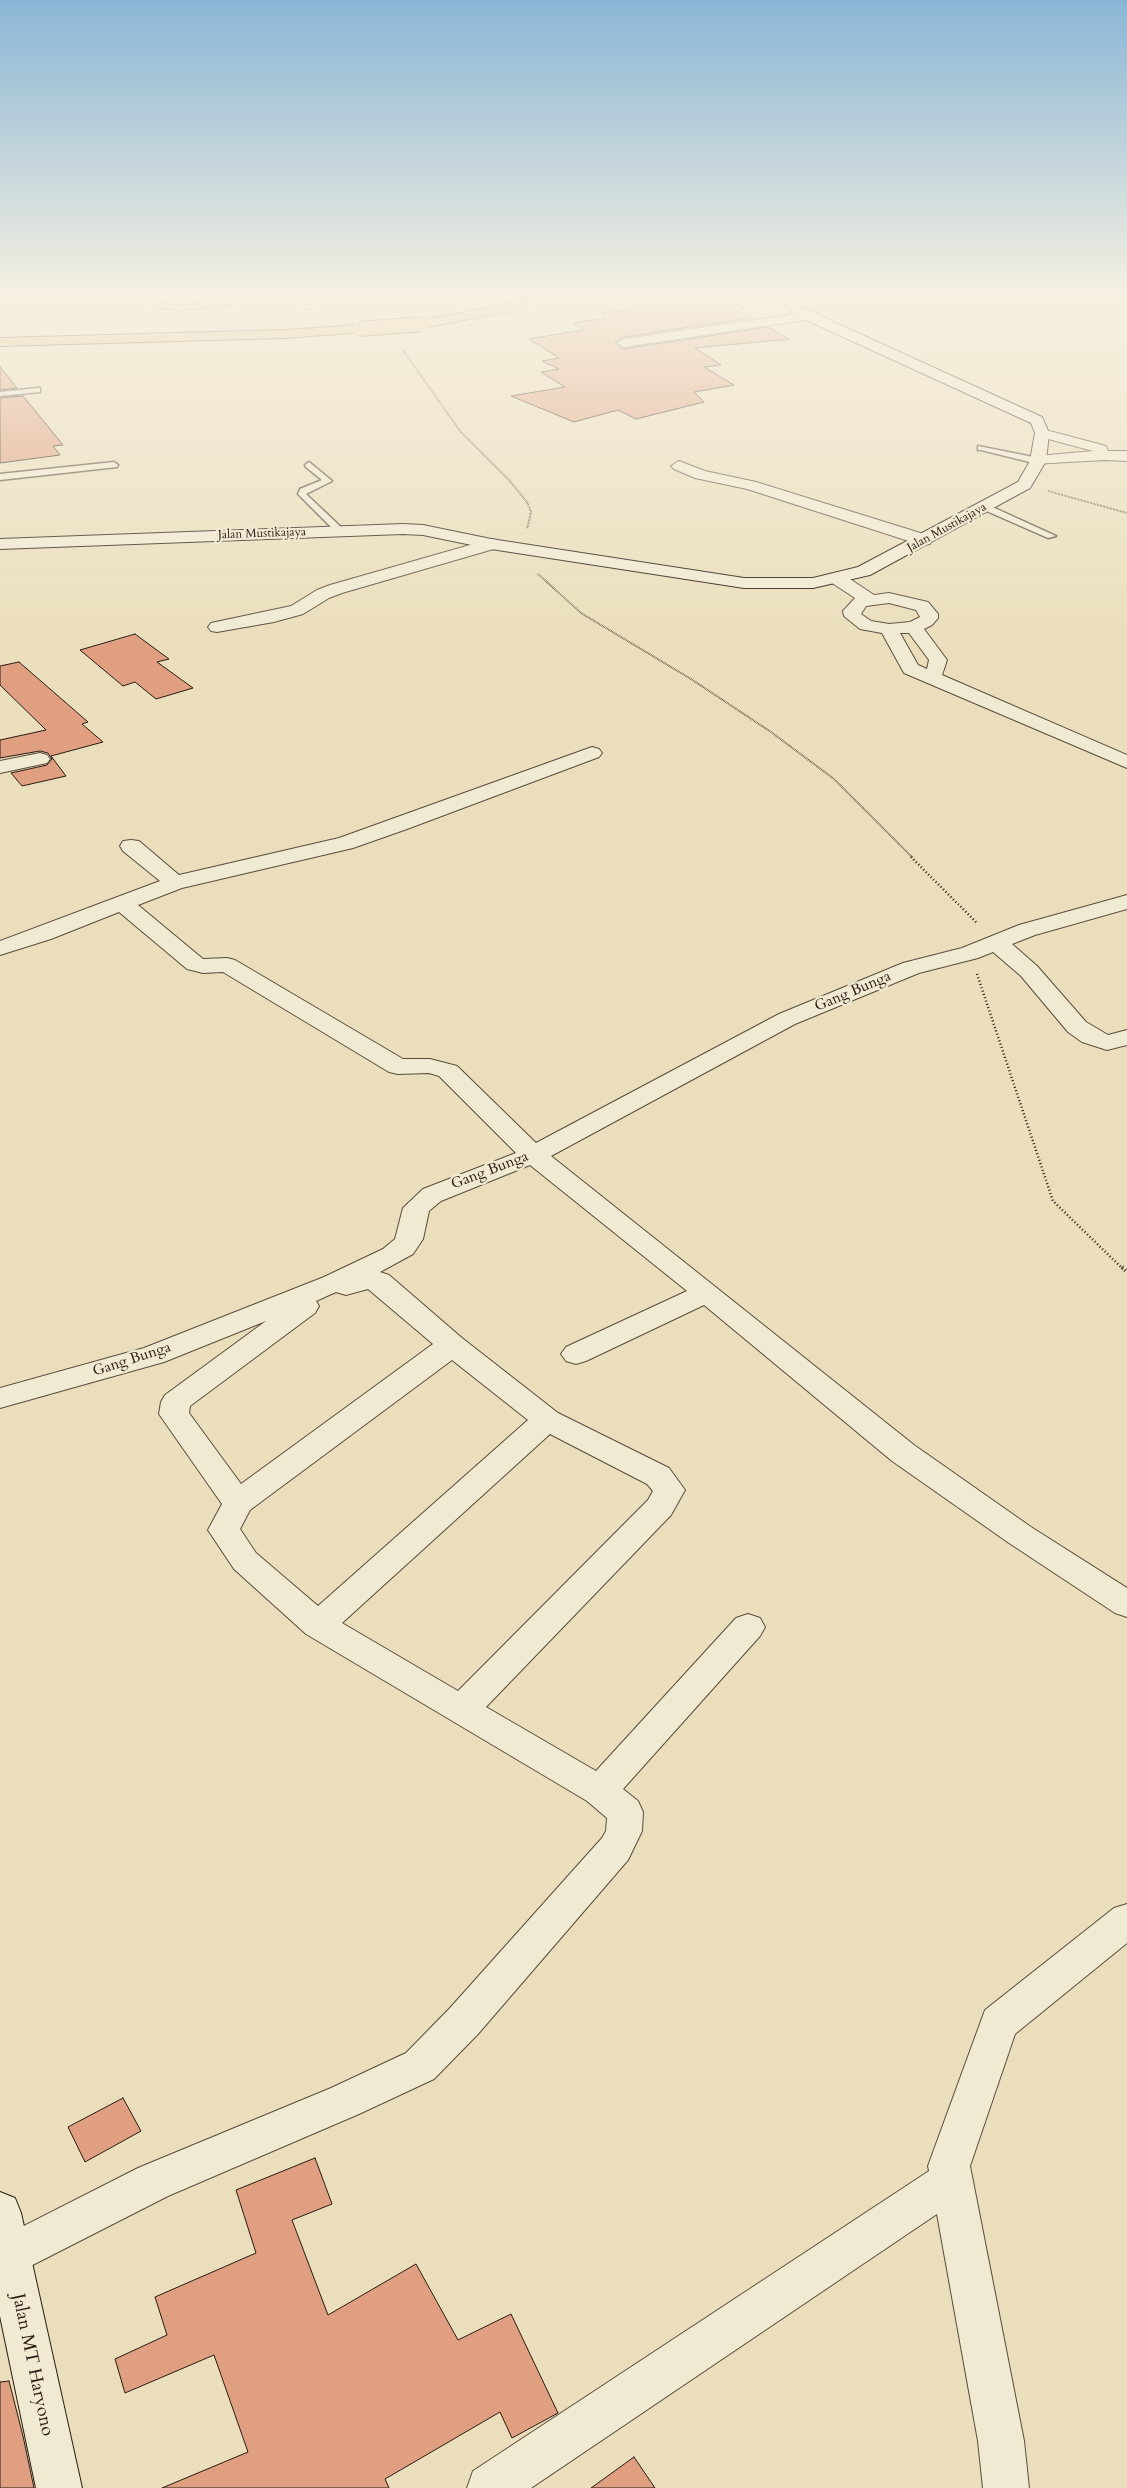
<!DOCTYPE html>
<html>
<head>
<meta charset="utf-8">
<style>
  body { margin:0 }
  canvas { display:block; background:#eadebc }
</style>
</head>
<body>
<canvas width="1127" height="2488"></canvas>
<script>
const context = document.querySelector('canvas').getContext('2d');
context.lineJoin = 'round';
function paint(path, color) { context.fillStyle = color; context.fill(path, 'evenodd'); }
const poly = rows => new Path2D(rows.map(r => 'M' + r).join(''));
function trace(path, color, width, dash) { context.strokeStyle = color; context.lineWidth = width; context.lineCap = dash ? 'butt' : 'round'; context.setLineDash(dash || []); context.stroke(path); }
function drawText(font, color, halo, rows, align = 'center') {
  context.font = font + ' Cardo,serif'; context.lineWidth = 4.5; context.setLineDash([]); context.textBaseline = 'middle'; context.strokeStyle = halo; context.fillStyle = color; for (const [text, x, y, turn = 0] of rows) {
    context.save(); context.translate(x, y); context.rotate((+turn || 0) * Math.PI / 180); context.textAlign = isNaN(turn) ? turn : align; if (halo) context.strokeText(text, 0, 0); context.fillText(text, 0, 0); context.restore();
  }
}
const building = poly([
  [605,296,709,296,751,318,624,337,615,342,623,349,768,327,789,339,695,348,721,365,704,367,734,385,694,392,704,402,636,419,618,410,574,422,511,396,565,387,541,372,559,369,542,361,559,358,529,339,583,330,573,323,606,318,600,313,630,310,605,296],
  [0,367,17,388,0,390,0,367],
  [23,396,63,445,53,446,60,455,0,463,0,398,23,396],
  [135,634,169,659,157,662,193,688,156,699,135,682,123,686,80,650,135,634],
  [19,662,88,722,82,724,103,742,51,756,66,776,22,786,11,773,47,765,52,759,48,753,40,751,0,758,0,740,46,730,0,685,0,666,19,662],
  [123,2098,141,2131,85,2162,68,2127,123,2098],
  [315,2158,332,2204,292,2220,328,2315,416,2264,458,2340,511,2314,558,2413,512,2438,500,2412,385,2479,389,2488,162,2488,248,2452,214,2355,125,2393,115,2359,167,2335,155,2297,256,2253,236,2190,315,2158],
  [9,2381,23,2436,34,2488,0,2488,0,2382,9,2381],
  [634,2457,655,2488,591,2488,634,2457]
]);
paint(building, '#df9f80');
trace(building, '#291c12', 1);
const lane = poly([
  [148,296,155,296,159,303,178,306,258,298,262,300,178,310,153,307,148,296],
  [37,388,40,388,40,392,0,396,0,392,37,388],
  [978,446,1038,458,1042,461,1038,464,981,450,978,450,978,446],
  [114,462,118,465,117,467,0,480,0,474,114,462],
  [309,462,332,481,306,494,343,529,343,533,337,533,298,494,300,489,322,480,306,467,305,465,309,462],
  [982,505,988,505,1056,536,1048,538,982,509,982,505]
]);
const street = poly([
  [291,296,305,296,315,306,314,309,304,309,291,296],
  [716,296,744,298,795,296,797,299,791,303,744,306,717,299,716,296],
  [807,312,814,316,812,319,624,347,617,343,624,339,807,312],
  [1042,429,1106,446,1108,451,1127,451,1127,461,1105,460,1033,464,1030,461,1038,456,1093,451,1037,436,1035,433,1042,429],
  [679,461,705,471,756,482,930,536,932,540,930,544,924,545,918,544,747,489,695,478,674,469,671,466,679,461],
  [491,539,497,540,499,544,497,548,342,593,329,598,303,614,274,622,217,632,211,631,208,627,211,623,291,606,317,590,330,585,491,539],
  [838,574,844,575,874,595,889,593,928,602,938,614,938,618,932,625,924,629,947,660,942,675,1127,755,1127,768,904,673,882,633,860,629,844,616,843,611,855,598,832,583,829,579,832,575,838,574],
  [889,603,916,610,920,617,910,622,889,624,871,621,861,614,866,606,889,603],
  [900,633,909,633,929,660,927,669,918,665,900,633],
  [592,747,599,749,602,753,599,757,407,829,353,848,182,888,138,905,203,959,227,958,235,960,403,1059,430,1059,457,1066,536,1143,779,1014,903,963,962,948,1019,925,1127,895,1127,909,1035,935,1012,944,1037,966,1086,1022,1108,1035,1127,1030,1127,1045,1107,1050,1082,1042,1068,1032,1021,976,993,952,978,958,919,973,795,1024,551,1156,914,1445,1031,1527,1127,1588,1127,1617,1115,1613,1009,1543,892,1461,704,1305,586,1361,576,1364,566,1361,561,1354,566,1347,687,1291,530,1165,441,1201,429,1211,423,1239,413,1254,380,1272,389,1275,462,1338,558,1413,669,1468,685,1490,671,1515,486,1707,596,1771,736,1618,748,1614,760,1618,765,1627,760,1636,623,1789,638,1801,643,1812,642,1831,628,1860,478,2034,434,2079,359,2114,168,2196,9,2277,0,2274,0,2238,138,2168,331,2088,406,2053,450,2008,602,1838,606,1831,607,1818,587,1801,306,1634,234,1569,208,1530,222,1504,159,1414,161,1402,165,1395,266,1321,164,1362,0,1408,0,1388,144,1348,324,1277,383,1249,395,1239,403,1208,423,1189,516,1153,439,1076,429,1073,398,1074,389,1072,223,972,203,973,187,969,119,912,51,939,0,955,0,941,160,881,123,851,120,846,123,841,131,840,139,841,179,875,339,838,592,747],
  [368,1289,433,1344,241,1484,189,1413,190,1406,315,1313,319,1306,316,1301,336,1292,346,1295,368,1289],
  [452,1360,528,1420,318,1606,256,1553,240,1529,250,1510,452,1360],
  [550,1434,647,1484,653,1491,648,1500,458,1691,342,1623,550,1434],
  [40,753,47,755,50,759,47,763,0,773,0,761,40,753],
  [1127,1904,1127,1943,1015,2034,970,2166,1024,2441,1029,2488,983,2488,978,2441,937,2214,531,2488,467,2488,473,2471,929,2171,928,2166,985,2010,1114,1908,1127,1904]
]);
const secondary = poly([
  [787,296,799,296,799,305,803,308,1042,417,1049,433,1046,461,1030,488,870,575,813,588,744,588,491,549,423,535,403,534,0,549,0,539,403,524,423,525,491,539,744,578,813,578,858,567,1018,482,1030,461,1035,433,1031,423,793,314,786,306,787,296],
  [0,2192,15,2198,21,2213,82,2488,36,2488,0,2316,0,2192]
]);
const highway = poly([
  [529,296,548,296,547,299,507,312,422,328,415,324,422,320,504,305,529,296],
  [360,325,365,326,367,329,365,332,285,338,0,346,0,338,285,330,360,325]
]);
trace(lane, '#594c3c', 3);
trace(street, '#594c3c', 2);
trace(secondary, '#291c12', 2);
trace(highway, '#291c12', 2);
trace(poly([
  [374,296,377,305],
  [402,349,460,431,509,480,527,502,531,512,527,529],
  [1048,491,1127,513],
  [538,574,581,613,691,679,771,732,834,779,913,858]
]), '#291c12', 2, [0.5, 1]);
trace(poly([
  [911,857,977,923],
  [977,974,1053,1201,1123,1269]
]), '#291c12', 2.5, [1, 2.5]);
trace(poly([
  [1122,1267,1127,1272]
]), '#291c12', 4, [1, 3]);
paint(lane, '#f1ead3');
paint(street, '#f1ead3');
paint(secondary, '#f1ead3');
paint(highway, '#e5bf7e');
const highwayBridge = poly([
  [360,329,422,324]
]);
trace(highwayBridge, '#291c12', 16, []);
trace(highwayBridge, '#e5bf7e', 14);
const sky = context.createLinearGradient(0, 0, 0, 644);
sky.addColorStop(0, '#8ab6d6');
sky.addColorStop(0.46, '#f6f0e1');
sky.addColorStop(1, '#f6f0e100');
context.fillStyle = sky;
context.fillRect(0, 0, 1127, 644);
drawText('12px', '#291c12', '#f1ead3', [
  ["Jalan Mustikajaya",947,528,-29],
  ["Jalan Mustikajaya",262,534,-2]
]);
drawText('15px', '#291c12', '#f1ead3', [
  ["Gang Bunga",853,992,-23],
  ["Gang Bunga",490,1171,-21],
  ["Gang Bunga",132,1360,-18]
]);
drawText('18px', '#291c12', '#f1ead3', [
  ["Jalan MT Haryono",32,2365,78]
]);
</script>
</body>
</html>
